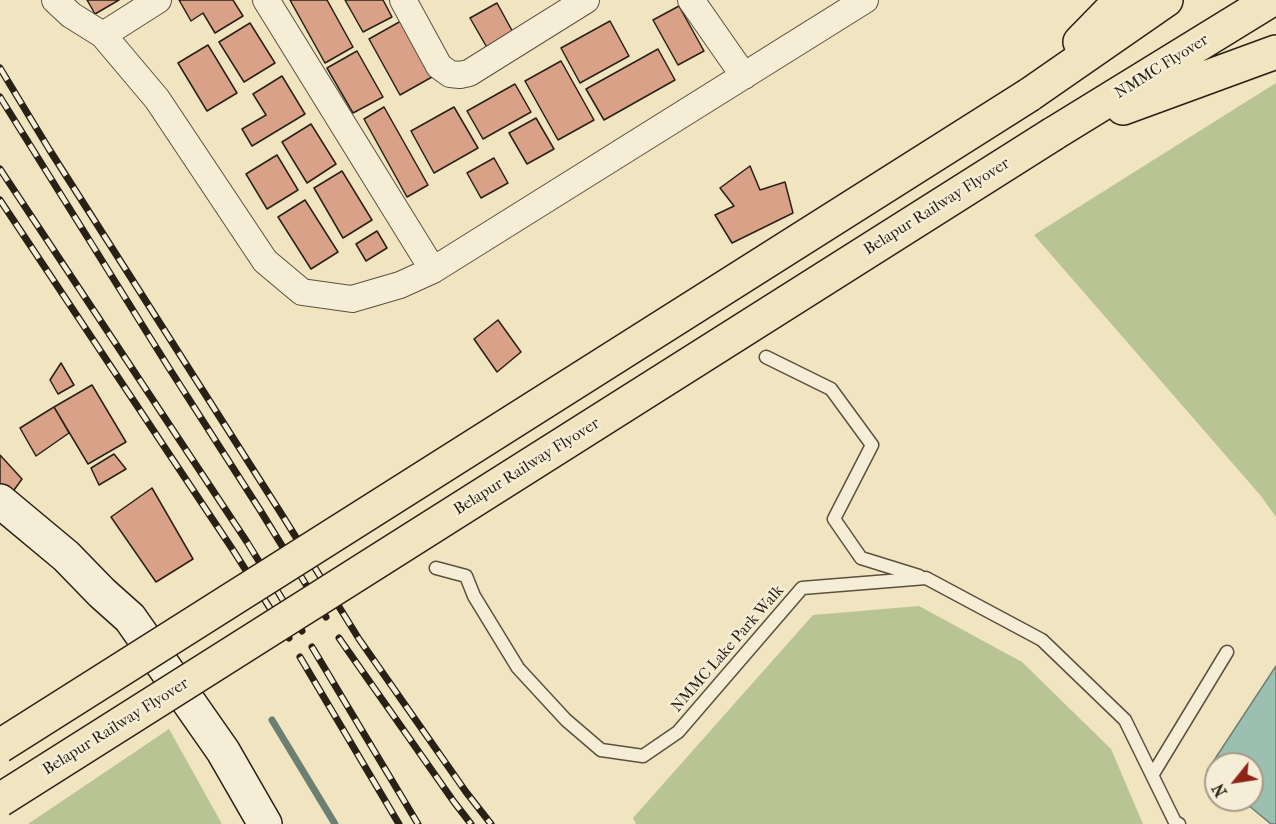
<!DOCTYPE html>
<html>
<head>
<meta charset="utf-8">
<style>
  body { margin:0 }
  #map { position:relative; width:1276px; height:824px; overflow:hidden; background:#f1e4c0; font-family:"IM FELL French Canon",serif }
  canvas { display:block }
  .north { position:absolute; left:1204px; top:752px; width:60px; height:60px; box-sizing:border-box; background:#f6edd6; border:2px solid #a49b89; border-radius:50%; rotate:240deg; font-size:16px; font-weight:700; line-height:24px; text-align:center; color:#292016 }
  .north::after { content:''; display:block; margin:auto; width:21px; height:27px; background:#8f2418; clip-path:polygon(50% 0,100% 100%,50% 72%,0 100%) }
</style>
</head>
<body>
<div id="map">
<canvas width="1276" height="824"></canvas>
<div class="north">N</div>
</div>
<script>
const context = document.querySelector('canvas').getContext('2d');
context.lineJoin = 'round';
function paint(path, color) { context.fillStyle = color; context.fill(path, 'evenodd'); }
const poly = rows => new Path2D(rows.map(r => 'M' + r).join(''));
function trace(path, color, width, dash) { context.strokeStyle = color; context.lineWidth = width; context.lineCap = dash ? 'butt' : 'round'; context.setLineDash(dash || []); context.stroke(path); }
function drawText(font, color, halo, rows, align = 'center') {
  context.font = font + ' "IM FELL French Canon",serif'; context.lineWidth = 5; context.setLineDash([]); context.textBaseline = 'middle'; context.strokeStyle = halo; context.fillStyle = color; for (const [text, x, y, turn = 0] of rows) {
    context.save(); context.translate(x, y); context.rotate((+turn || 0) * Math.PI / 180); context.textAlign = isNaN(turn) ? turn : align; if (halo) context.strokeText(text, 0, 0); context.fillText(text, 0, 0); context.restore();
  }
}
paint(poly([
  [1276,83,1276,517,1261,496,1034,235],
  [919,606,1022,662,1111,749,1143,824,636,824,633,818,813,615],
  [169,729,222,824,28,824]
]), '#b8c493');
const water = poly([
  [1276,666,1276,824,1271,824,1242,800,1252,800,1252,764,1216,764,1216,778,1207,771,1276,666]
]);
paint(water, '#9bbfb0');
trace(water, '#6d7f72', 1.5);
trace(poly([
  [272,720,335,824]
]), '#6d7f72', 7);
const building = poly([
  [87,0,119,0,95,14,87,0],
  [179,0,233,0,243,16,215,33,203,13,191,21,179,0],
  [290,0,327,0,353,47,325,63,290,0],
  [345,0,383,0,392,17,363,32,345,0],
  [497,3,515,36,489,51,470,18,497,3],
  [679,6,704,51,678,65,653,20,679,6],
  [401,21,432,77,400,95,369,39,401,21],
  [610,21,629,56,580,83,561,48,610,21],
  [250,23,275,63,244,82,219,42,250,23],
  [208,45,237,93,207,111,178,63,208,45],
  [658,49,675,80,604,120,586,89,658,49],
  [357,51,383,97,353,113,327,68,357,51],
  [561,61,594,120,558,140,525,81,561,61],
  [282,76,305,114,252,146,242,129,266,115,253,94,282,76],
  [515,84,531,112,483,139,467,111,515,84],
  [384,107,428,185,407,197,364,119,384,107],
  [454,107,478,148,434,173,411,131,454,107],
  [536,118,554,149,527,164,509,133,536,118],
  [311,124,336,164,307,183,282,142,311,124],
  [277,155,298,190,267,209,246,174,277,155],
  [494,158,508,183,481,198,467,173,494,158],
  [750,166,760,190,785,182,793,213,732,243,715,215,734,206,720,188,750,166],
  [342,171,372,220,343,238,314,188,342,171],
  [305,200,338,252,311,269,278,217,305,200],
  [377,231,387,248,366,261,356,244,377,231],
  [498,320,521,352,497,372,474,339,498,320],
  [61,363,74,385,58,394,50,380,61,363],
  [92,385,126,442,88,464,54,407,92,385],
  [54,407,69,433,36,456,20,428,54,407],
  [114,454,126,469,99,485,91,468,114,454],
  [0,455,22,479,4,504,0,500,0,455],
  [152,488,193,559,156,582,111,517,152,488]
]);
paint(building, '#d9a187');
trace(building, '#292016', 1.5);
const lane = poly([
  [766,357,831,389,872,445,834,519,861,558,919,576],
  [436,568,466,576,474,596,518,668,566,720,601,750,643,756,678,732,802,588,926,578,1042,640,1125,720,1175,822,1179,824],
  [1153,774,1227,652]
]);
const street = poly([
  [55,0,71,15,103,35,157,99,265,261,302,292,352,299,400,285,433,270,865,0],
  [266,0,433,270],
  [403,0,439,66,450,74,460,75,469,73,586,0],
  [691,0,744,76],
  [103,35,158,0]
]);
const secondary = poly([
  [0,501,66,556,102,593,130,618,223,751,265,824]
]);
const highway = poly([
  [1080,42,1121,0],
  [1029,95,1166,0],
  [1123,108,1276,52],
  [1053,134,1271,0]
]);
trace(lane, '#5b5140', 15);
trace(street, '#5b5140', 28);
trace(secondary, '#292016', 36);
trace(highway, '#292016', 36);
trace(lane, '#f6edd6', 12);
trace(street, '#f6edd6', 26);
trace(secondary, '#f6edd6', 33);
trace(highway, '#f1e4c0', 33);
const rail = poly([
  [0,68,49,149,284,518,359,639,466,792,491,824],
  [0,97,169,368,260,510,326,617],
  [0,169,247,542,302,631],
  [0,200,233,550,289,638],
  [339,638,454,802,471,824],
  [312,647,418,824],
  [300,657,399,824]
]);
trace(rail, '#292016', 7);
trace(rail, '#f6edd6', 4.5, [14]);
const highwayBridge = poly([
  [0,746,1029,95],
  [0,800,1053,134]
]);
trace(highwayBridge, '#292016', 36, []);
trace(highwayBridge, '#f1e4c0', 33);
drawText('16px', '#292016', '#f6edd6', [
  ["NMMC Flyover",1162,67,-32],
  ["Belapur Railway Flyover",937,207,-32],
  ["Belapur Railway Flyover",527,467,-32],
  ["NMMC Lake Park Walk",728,649,-49],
  ["Belapur Railway Flyover",116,727,-32]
]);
</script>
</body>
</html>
